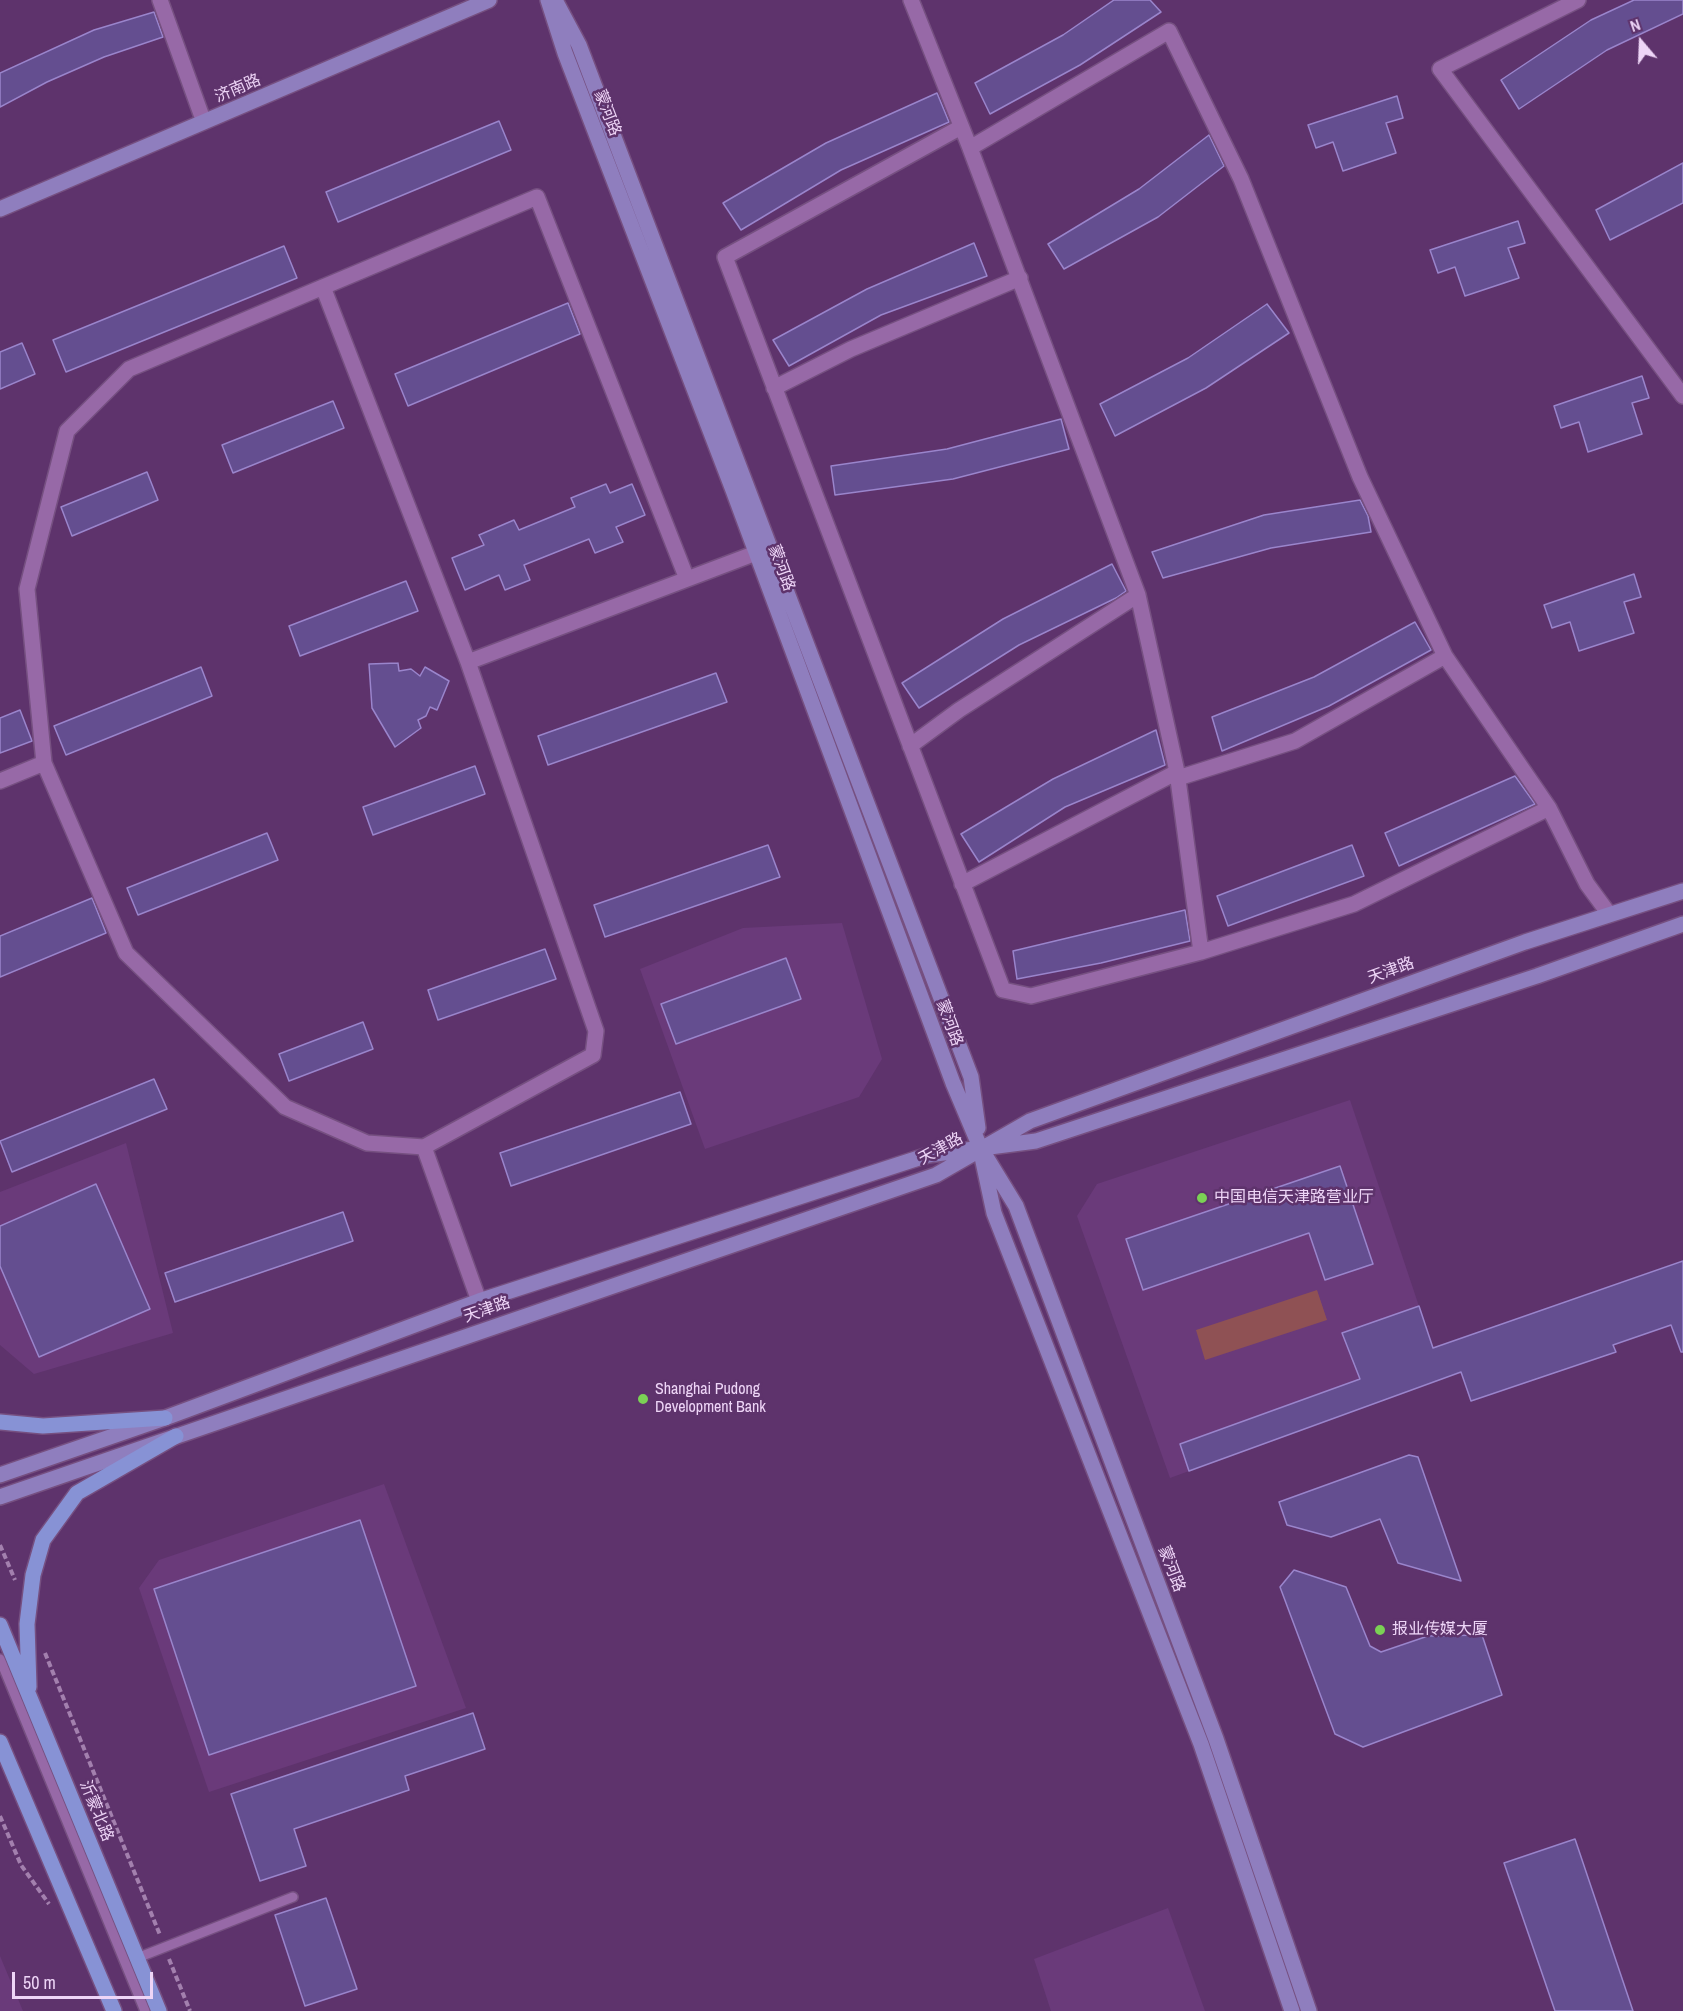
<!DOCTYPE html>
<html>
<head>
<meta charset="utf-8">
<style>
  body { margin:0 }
  #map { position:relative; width:1683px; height:2011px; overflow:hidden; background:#5e336c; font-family:"Archivo Narrow",sans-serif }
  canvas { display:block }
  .north { position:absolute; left:1611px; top:12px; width:60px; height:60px; -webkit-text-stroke:4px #5e336c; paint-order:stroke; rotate:341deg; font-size:16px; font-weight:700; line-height:24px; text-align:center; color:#eed5f7 }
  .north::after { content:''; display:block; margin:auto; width:21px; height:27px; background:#eed5f7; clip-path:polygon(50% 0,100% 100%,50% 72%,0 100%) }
  .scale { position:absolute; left:12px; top:1972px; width:141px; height:27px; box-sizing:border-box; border:3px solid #eed5f7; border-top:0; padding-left:8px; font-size:18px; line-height:21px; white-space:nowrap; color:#eed5f7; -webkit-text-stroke:4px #5e336c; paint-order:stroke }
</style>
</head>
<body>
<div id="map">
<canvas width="1683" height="2011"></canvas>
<div class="north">N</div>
<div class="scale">50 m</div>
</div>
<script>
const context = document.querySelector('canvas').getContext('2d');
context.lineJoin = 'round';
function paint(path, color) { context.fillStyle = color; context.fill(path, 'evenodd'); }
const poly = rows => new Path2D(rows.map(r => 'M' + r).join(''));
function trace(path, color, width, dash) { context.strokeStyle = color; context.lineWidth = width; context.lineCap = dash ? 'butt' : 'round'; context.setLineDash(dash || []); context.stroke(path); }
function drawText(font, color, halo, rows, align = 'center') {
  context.font = font + ' "Archivo Narrow","Noto Sans SC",sans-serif'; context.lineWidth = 5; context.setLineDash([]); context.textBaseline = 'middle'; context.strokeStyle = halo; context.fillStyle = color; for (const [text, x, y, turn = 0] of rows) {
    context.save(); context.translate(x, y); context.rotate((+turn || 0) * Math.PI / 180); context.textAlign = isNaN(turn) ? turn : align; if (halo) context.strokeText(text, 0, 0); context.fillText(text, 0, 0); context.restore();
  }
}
paint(poly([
  [842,923,882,1059,859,1097,705,1149,640,969,743,928],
  [1350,1100,1443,1378,1170,1478,1077,1216,1097,1184],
  [126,1143,173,1333,34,1374,0,1345,0,1192],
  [384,1484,466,1708,209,1792,139,1588,159,1560],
  [1168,1908,1205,2011,1051,2011,1034,1959],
  [0,1956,23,2011,0,2011]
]), '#6a3a7a');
paint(poly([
  [1317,1290,1327,1320,1205,1360,1196,1330]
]), '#8f5154');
const building = poly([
  [1114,0,1150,0,1161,12,1080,65,990,114,975,83,1063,35,1114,0],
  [1634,0,1683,0,1683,14,1607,50,1519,109,1501,80,1591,20,1634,0],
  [154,12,163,37,104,57,47,82,0,107,0,73,94,30,154,12],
  [937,93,949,122,841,170,741,230,723,203,826,143,937,93],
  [1397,96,1403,118,1386,123,1396,153,1343,171,1333,142,1316,148,1308,125,1397,96],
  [499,121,511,150,338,222,326,192,499,121],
  [1209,135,1224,166,1158,217,1064,269,1048,244,1139,189,1209,135],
  [1683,163,1683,203,1610,240,1596,210,1683,163],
  [1518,221,1525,243,1508,248,1519,278,1465,296,1455,267,1438,273,1430,250,1518,221],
  [974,243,987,276,881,315,789,366,773,340,867,289,974,243],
  [284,246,297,278,66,372,53,340,284,246],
  [568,303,580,334,408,406,395,374,568,303],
  [1267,304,1289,333,1206,388,1115,436,1100,404,1188,358,1267,304],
  [22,343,35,374,0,389,0,352,22,343],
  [1642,376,1649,398,1632,403,1642,434,1588,452,1579,422,1561,428,1554,406,1642,376],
  [333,401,344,428,233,473,222,445,333,401],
  [1061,419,1069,449,953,479,835,495,831,466,947,449,1061,419],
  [147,472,158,500,72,536,61,507,147,472],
  [606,484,610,493,632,484,645,515,616,527,623,542,595,553,589,539,524,565,530,580,505,590,499,575,465,590,452,558,484,545,479,535,514,520,519,530,575,507,571,498,606,484],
  [1360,500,1368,516,1371,532,1271,548,1163,578,1152,552,1264,515,1360,500],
  [1112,564,1126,591,1116,598,1019,645,919,708,902,683,1003,619,1112,564],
  [1634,574,1641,597,1624,602,1634,633,1579,651,1570,622,1552,628,1544,605,1634,574],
  [406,581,418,611,300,656,289,626,406,581],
  [1415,622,1431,650,1329,706,1222,751,1212,717,1314,677,1415,622],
  [398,663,399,671,411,669,420,676,425,667,449,681,437,710,430,707,426,716,418,720,421,728,395,747,372,708,369,664,398,663],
  [201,667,212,696,66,755,54,726,201,667],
  [716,673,727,702,548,765,538,736,716,673],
  [20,710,32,741,0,753,0,718,20,710],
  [1156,730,1165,765,1065,807,979,862,961,834,1053,779,1156,730],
  [475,766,485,794,373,835,363,807,475,766],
  [1515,776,1535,804,1399,866,1385,833,1515,776],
  [267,833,278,860,138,915,127,888,267,833],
  [768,845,780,877,605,937,594,905,768,845],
  [1352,845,1364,876,1228,926,1217,896,1352,845],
  [92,898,106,933,0,977,0,936,92,898],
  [1185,910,1190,941,1101,963,1017,979,1013,951,1185,910],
  [545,949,556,979,438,1020,428,990,545,949],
  [786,958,801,999,676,1044,661,1004,786,958],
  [363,1022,373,1049,289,1081,279,1054,363,1022],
  [154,1079,167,1109,12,1172,0,1141,154,1079],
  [680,1092,691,1124,511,1186,500,1153,680,1092],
  [1340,1166,1373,1264,1325,1280,1309,1233,1143,1290,1126,1239,1340,1166],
  [96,1184,150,1309,39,1357,0,1266,0,1226,96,1184],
  [343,1212,353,1241,175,1302,165,1273,343,1212],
  [1683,1261,1683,1352,1681,1352,1671,1325,1613,1345,1616,1352,1471,1401,1461,1372,1189,1471,1180,1444,1360,1379,1342,1333,1419,1306,1433,1348,1683,1261],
  [1409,1455,1418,1457,1461,1581,1398,1563,1380,1519,1331,1537,1287,1525,1279,1502,1409,1455],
  [360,1520,416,1686,209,1755,154,1589,360,1520],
  [1294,1570,1346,1587,1370,1646,1381,1652,1428,1636,1482,1635,1502,1695,1363,1747,1335,1734,1280,1587,1294,1570],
  [473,1713,485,1749,405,1776,409,1790,294,1829,306,1866,260,1881,231,1794,473,1713],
  [1575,1839,1633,2011,1555,2011,1504,1863,1575,1839],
  [326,1898,357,1989,305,2006,275,1915,326,1898]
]);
paint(building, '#644e90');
trace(building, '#9a85cc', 1.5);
const lane = poly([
  [0,1659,145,2011],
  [137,1958,293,1897]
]);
const street = poly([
  [160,0,201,114],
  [911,0,970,148],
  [1578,0,1440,69,1683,396],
  [961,127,725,257,1003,990,1031,996,1201,952],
  [323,287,468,662,596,1031,593,1055,424,1147,367,1143,285,1107,126,953,44,763,27,589,67,431,129,369,323,287,537,197,687,579],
  [774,388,851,349,1020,278],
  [468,662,756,553],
  [910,746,959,710,1138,595],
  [1178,778,1295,741,1445,656],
  [0,781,44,763],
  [1549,808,1354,904,1201,952,1177,772,1138,595,970,148,1169,31,1241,179,1360,477,1445,656,1549,808,1587,884,1609,914],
  [962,884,1177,772],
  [424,1147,479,1301]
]);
const secondary = poly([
  [548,0,565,53,733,490,953,1083,980,1147,1016,1206,1216,1739,1309,2011],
  [555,0,579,45,971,1077,978,1128],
  [0,209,489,0],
  [982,1157,994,1213,1201,1744,1292,2011],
  [0,1475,165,1418,479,1301,928,1155,1036,1141,1537,976,1683,924],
  [0,1497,936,1175,1030,1121,1525,942,1683,891]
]);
const primary = poly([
  [0,1422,43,1426,165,1418],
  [0,1625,159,2011],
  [29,1687,27,1624,33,1575,43,1540,77,1493,176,1436],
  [0,1742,114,2011]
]);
trace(lane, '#765081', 12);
trace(street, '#765081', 18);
trace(secondary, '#765081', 18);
trace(primary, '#765081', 18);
trace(poly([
  [0,1545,15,1580],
  [45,1653,160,1935],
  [0,1816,21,1865,49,1904],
  [169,1959,190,2011]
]), '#a380ae', 4, [6, 3]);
trace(lane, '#9769a7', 9);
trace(street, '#9769a7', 15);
trace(secondary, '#8f7ebe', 15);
trace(primary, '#8792d5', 15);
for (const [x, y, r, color] of [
  [1202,1198,6,"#7bd155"],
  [643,1399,6,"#7bd155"],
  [1380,1630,6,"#7bd155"]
]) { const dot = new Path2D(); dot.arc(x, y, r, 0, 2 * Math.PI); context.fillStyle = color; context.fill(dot); trace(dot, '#5e336c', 2); }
drawText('16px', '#eed5f7', '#5e336c', [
  ["济南路",238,89,-23],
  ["蒙河路",607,113,69],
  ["蒙河路",781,568,70],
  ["天津路",1391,971,-20],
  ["蒙河路",949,1023,70],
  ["天津路",941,1149,-29],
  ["天津路",487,1310,-19],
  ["蒙河路",1171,1569,69],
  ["沂蒙北路",96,1811,68]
]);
drawText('16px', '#eed5f7', '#5e336c', [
  ["中国电信天津路营业厅",1214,1198],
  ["Shanghai Pudong",655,1390],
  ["Development Bank",655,1408],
  ["报业传媒大厦",1392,1630]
], 'left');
</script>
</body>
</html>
